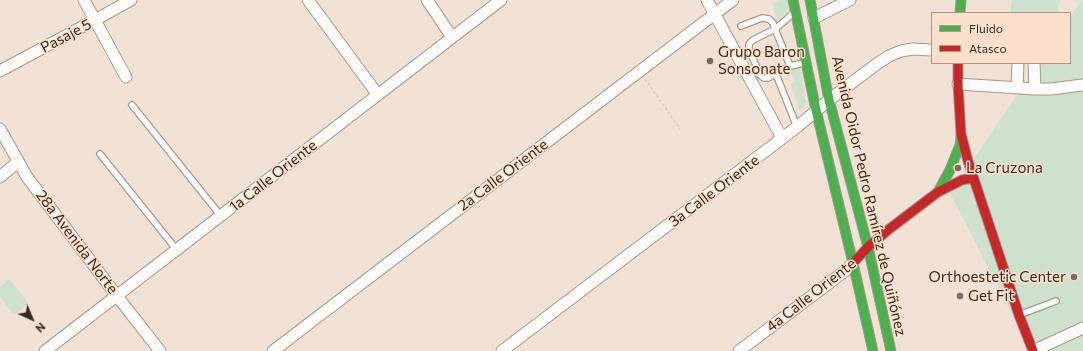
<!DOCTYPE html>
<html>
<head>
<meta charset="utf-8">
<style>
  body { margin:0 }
  #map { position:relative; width:1083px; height:351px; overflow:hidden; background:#f2e2d6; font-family:Commissioner,sans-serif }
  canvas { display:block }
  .legend { position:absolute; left:931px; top:12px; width:140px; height:52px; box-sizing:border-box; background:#fde0cb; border:1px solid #ad9888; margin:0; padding:5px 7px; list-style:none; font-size:12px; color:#362b23 }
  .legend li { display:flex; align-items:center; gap:8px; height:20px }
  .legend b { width:20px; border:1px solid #ad9888 }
  .north { position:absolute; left:12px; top:299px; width:40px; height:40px; -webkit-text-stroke:3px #fde0cb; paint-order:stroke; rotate:136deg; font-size:11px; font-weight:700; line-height:16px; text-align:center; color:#362b23 }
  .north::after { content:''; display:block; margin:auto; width:14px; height:18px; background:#362b23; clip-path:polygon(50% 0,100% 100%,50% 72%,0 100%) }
</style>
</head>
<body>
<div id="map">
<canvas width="1083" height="351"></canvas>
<ul class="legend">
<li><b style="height:5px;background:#4caf50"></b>Fluido</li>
<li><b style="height:5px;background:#c62828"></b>Atasco</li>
</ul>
<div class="north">N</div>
</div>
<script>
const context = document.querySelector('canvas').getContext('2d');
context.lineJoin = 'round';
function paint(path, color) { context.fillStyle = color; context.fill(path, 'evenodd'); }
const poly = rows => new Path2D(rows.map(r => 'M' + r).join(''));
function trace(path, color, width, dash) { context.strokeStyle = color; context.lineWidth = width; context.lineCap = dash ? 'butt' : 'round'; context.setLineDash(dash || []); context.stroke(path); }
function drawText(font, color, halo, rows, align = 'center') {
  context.font = font + ' Commissioner,sans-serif'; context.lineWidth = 3; context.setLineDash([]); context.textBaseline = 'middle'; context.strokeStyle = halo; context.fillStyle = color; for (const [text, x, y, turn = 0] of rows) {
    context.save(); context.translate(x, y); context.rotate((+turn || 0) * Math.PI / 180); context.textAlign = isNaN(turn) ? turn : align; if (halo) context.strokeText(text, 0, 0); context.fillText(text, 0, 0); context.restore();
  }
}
paint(poly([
  [781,0,787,0,789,7,780,21,776,22,773,4],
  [1012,0,1061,0,1057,6,1059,13,1011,13,1011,5],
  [1082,0,1083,0,1083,351,1031,351,950,193,1039,63,1070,63,1070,17],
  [791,66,800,68,806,103,803,107,799,111,791,84,795,81,793,76,787,73],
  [9,279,29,304,14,315,0,297,0,287]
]), '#cde1ce');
const lane = poly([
  [793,13,787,19,775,29,753,40,749,44,749,49,760,75,764,78,768,78,790,66,804,63],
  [741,26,762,18,769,19,773,23,775,29,790,66],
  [776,74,797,127],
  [132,105,221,216],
  [100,154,177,250],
  [1019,315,1056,301]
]);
const street = poly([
  [84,0,126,77],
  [308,0,378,95],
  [427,0,452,37],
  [707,0,782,138],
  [814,18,850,0],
  [1034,63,1035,89],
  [0,71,95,20,131,0],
  [958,84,1035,89,1051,89,1083,85],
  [1017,88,1018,63],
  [0,129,27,177,117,296,160,351],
  [0,177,18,162],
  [45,351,501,0],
  [273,351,733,0],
  [502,351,797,127,829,100,878,63,889,56,901,51,913,49,932,50],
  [739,351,845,271,853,263],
  [1033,351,1083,328]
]);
const fast = poly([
  [793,0,816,110,853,263,873,351],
  [810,0,829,100,868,247,891,351],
  [960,13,961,0],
  [938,192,950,170,960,145,961,136]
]);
const jam = poly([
  [958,63,958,84,961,134,968,161,1019,315,1033,351],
  [853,263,868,247,888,230,938,192,962,180,973,178]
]);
trace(lane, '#a59990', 8);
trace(street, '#a59990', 13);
trace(fast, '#a59990', 11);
trace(jam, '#a59990', 11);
trace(poly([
  [645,79,680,129]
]), '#d3cfcc', 1.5, [3, 2]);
trace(lane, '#fdfbf9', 5.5);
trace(street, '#fdfbf9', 11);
trace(fast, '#4caf50', 9);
trace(jam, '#c62828', 9);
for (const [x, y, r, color] of [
  [710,61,4,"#786b62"],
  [958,168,4,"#786b62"],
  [1074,277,4,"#786b62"],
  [960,296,4,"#786b62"]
]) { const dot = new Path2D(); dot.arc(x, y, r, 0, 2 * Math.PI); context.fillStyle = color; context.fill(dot); trace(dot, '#fde0cb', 1.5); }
drawText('15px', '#362b23', '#fde0cb', [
  ["Pasaje 5",66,36,-28],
  ["2a Calle Oriente",503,175,-37],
  ["1a Calle Oriente",273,176,-38],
  ["3a Calle Oriente",714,191,-37],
  ["Avenida Oidor Pedro Ramírez de Quiñónez",869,196,77],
  ["28a Avenida Norte",77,242,53],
  ["4a Calle Oriente",811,295,-38]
]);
drawText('15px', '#362b23', '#fde0cb', [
  ["Grupo Baron",718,52],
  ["Sonsonate",718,69],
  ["La Cruzona",966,168],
  ["Orthoestetic Center",1066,277,"right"],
  ["Get Fit",968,296]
], 'left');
</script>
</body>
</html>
